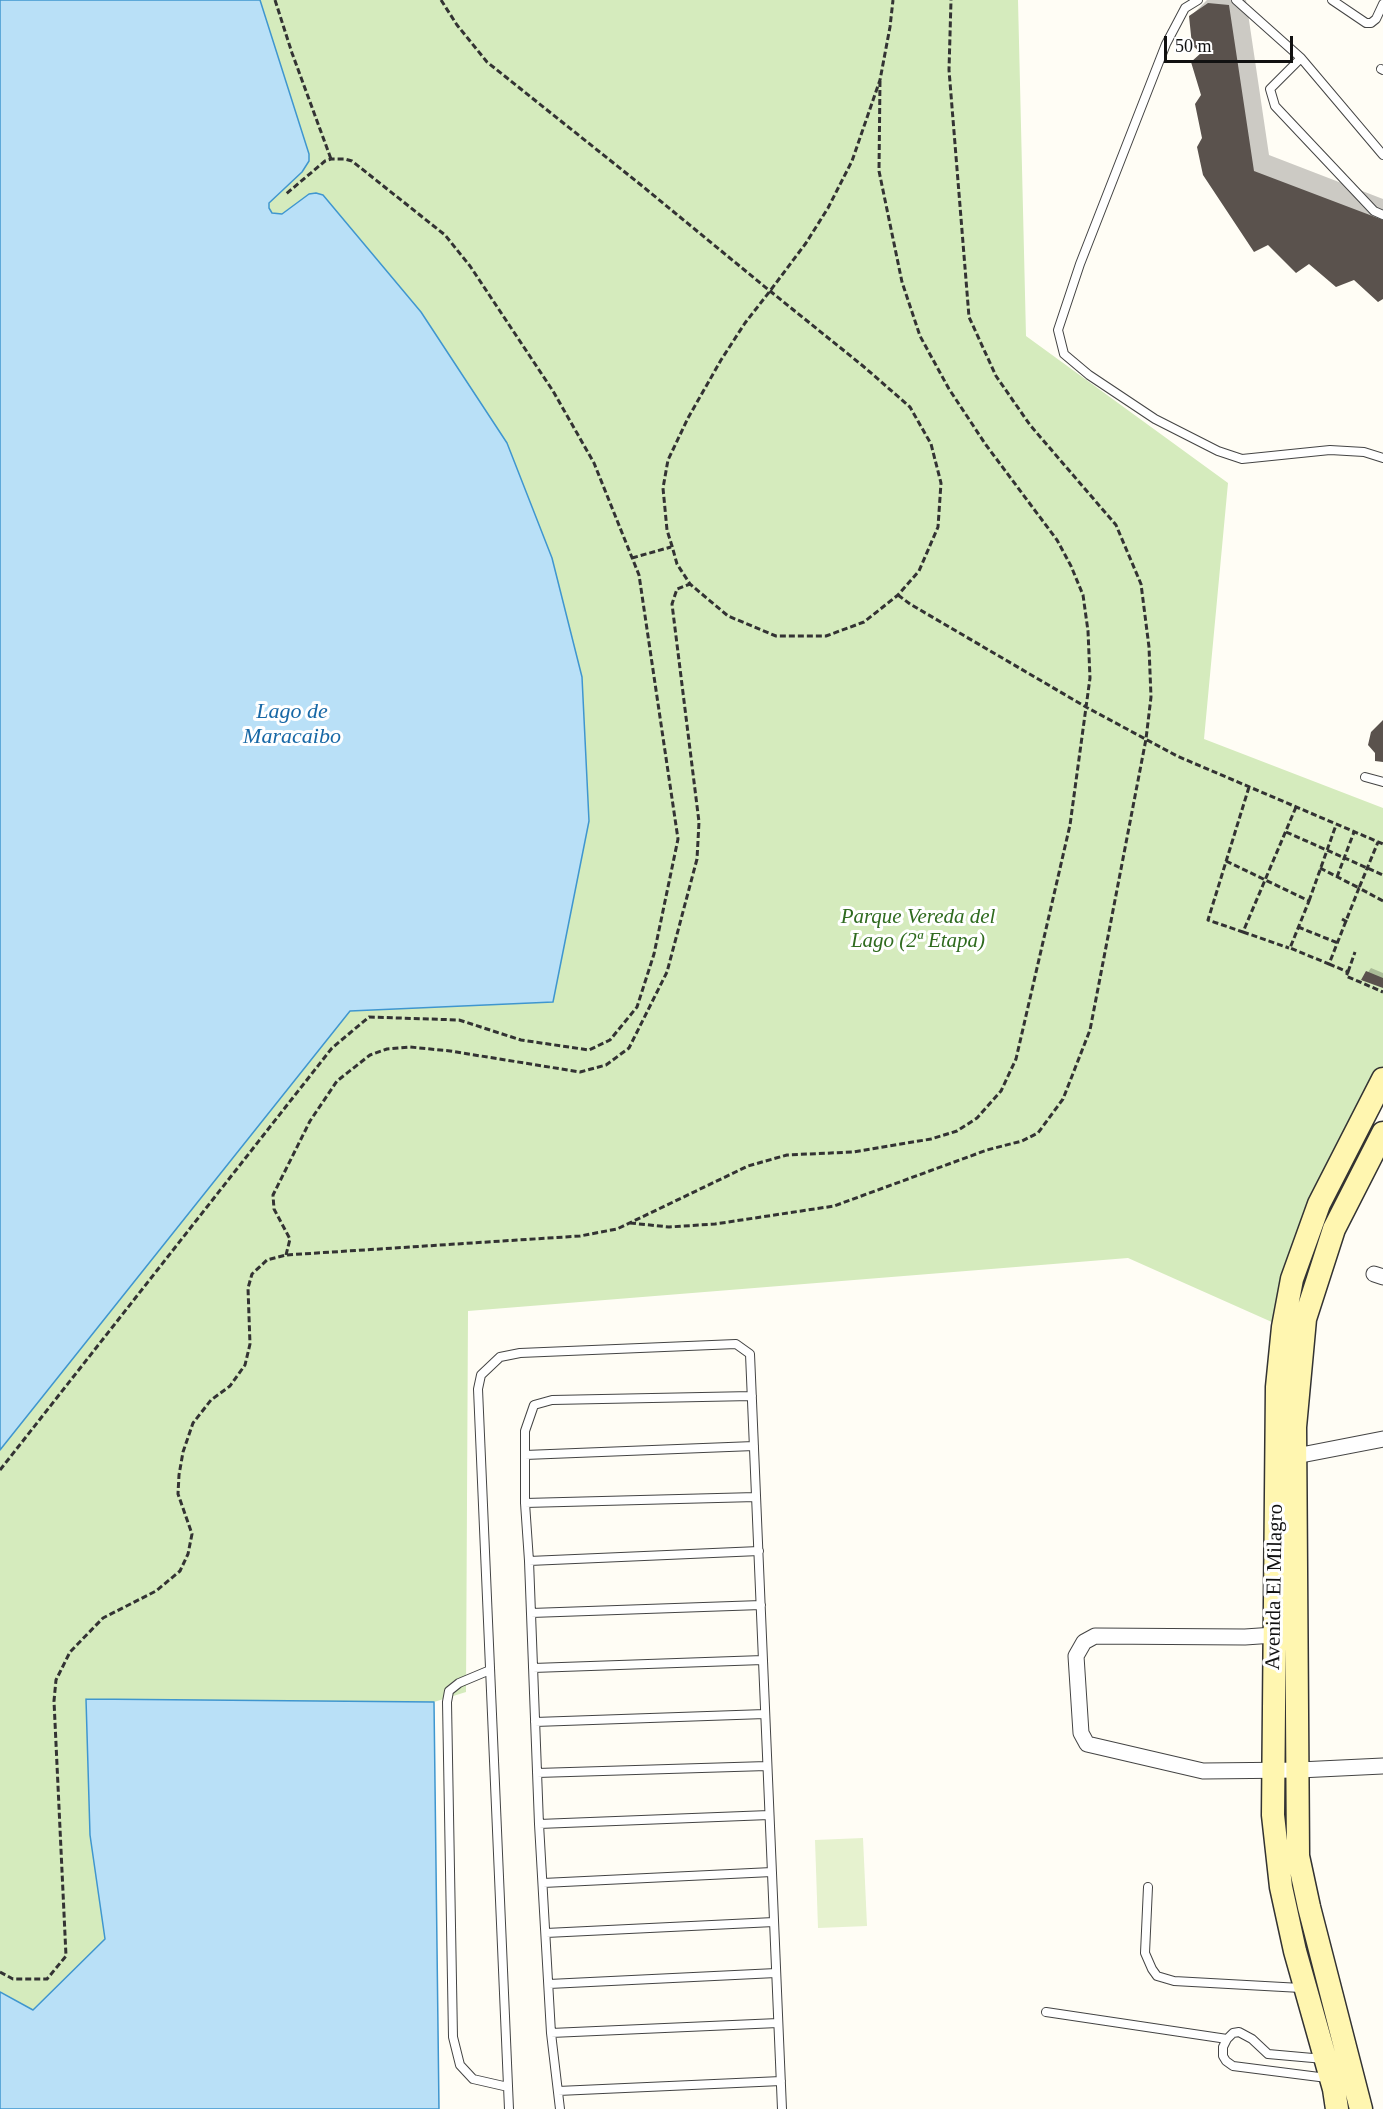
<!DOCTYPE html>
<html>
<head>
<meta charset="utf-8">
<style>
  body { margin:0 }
  #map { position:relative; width:1383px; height:2109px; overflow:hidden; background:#fffdf5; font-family:"Times New Roman",serif }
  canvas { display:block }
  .scale { position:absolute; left:1164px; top:36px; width:129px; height:27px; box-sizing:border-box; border:3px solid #111; border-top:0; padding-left:8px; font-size:18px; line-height:21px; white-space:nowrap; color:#111; -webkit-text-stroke:4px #fff; paint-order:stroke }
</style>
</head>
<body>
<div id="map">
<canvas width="1383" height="2109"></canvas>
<div class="scale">50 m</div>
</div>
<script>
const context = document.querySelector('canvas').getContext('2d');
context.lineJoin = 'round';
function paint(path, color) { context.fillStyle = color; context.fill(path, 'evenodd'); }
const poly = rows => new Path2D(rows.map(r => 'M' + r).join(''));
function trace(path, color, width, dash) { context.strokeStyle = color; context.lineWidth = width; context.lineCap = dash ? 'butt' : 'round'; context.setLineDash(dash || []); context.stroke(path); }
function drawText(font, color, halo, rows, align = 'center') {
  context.font = font + ' "Times New Roman",serif'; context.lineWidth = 6; context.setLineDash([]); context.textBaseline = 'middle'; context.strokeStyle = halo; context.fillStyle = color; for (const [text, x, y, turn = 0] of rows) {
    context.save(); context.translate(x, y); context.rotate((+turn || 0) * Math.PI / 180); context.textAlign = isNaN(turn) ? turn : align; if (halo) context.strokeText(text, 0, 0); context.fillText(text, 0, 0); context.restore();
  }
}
paint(poly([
  [260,0,1018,0,1026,336,1228,483,1204,739,1383,808,1383,1073,1362,1119,1283,1327,1128,1258,468,1311,466,1692,434,1702,86,1699,90,1835,105,1939,33,2010,0,1992,0,1450,350,1011,553,1002,589,821,582,677,552,558,507,443,309,194,282,214,271,213,269,208,269,203,302,172,309,154]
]), '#d5ebbd');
paint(poly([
  [863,1838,867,1926,818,1928,815,1840]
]), '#e6f2cf');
const water = poly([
  [0,0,260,0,309,154,309,161,302,172,269,203,269,208,272,213,282,214,309,194,316,193,323,195,421,312,507,443,552,558,582,677,589,821,553,1002,350,1011,0,1450,0,0],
  [86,1699,434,1702,439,2109,0,2109,0,1992,33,2010,105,1939,90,1835,86,1699]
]);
paint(water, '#b9e0f7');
trace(water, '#3f96cf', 1.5);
paint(poly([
  [1207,0,1246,0,1269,155,1383,199,1383,297,1354,278,1204,139,1203,52,1190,17],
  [1371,968,1383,973,1383,986,1363,979]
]), '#0003');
paint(poly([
  [1208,3,1229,5,1254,171,1383,220,1383,299,1378,302,1354,280,1336,287,1309,264,1296,273,1268,245,1254,252,1203,175,1197,147,1202,138,1195,104,1201,95,1191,62,1201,53,1192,45,1189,16],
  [1383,720,1383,762,1375,761,1375,753,1368,745,1371,732],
  [1366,971,1383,978,1383,988,1361,980]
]), '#5a524d');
const lane = poly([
  [1198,0,1185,8,1166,44,1080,264,1058,330,1064,354,1089,375,1155,419,1218,451,1242,459,1330,450,1364,452,1383,458],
  [1236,0,1301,58,1383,155],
  [1332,0,1366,23,1371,23,1376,19,1383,4],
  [1301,58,1270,89,1275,106,1374,211,1383,215],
  [1381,69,1383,70],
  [1365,777,1383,782],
  [525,1455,754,1446],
  [525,1503,756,1497],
  [529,1561,759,1551],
  [531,1613,761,1605],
  [533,1668,763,1660],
  [490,1670,459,1683,449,1691,447,1702,453,2037,460,2065,473,2079,508,2087],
  [535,1722,765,1714],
  [537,1773,767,1766],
  [539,1824,769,1815],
  [543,1883,772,1872],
  [1148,1887,1145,1953,1152,1969,1157,1976,1174,1981,1301,1988],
  [546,1933,774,1922],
  [549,1984,776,1973],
  [1046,2012,1227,2039],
  [551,2033,778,2023],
  [1324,2059,1268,2054,1252,2039,1239,2032,1233,2033,1227,2039,1223,2047,1223,2056,1226,2061,1233,2066,1327,2078],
  [558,2091,781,2081],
  [509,2109,478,1389,481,1375,500,1357,520,1353,736,1344,750,1354,782,2109],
  [560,2109,551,2033,539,1824,529,1561,525,1503,525,1431,534,1405,552,1400,752,1396]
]);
const street = poly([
  [1374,1274,1383,1277],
  [1296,1456,1383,1439],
  [1274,1635,1245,1637,1095,1636,1084,1642,1076,1656,1081,1733,1087,1744,1203,1771,1299,1770,1383,1766]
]);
const secondary = poly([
  [1337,2109,1334,2089,1295,1951,1281,1887,1273,1815,1277,1387,1283,1327,1292,1279,1319,1204,1383,1079],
  [1361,2109,1309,1907,1298,1856,1295,1427,1305,1319,1334,1229,1383,1133]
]);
trace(lane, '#444', 10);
trace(street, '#444', 17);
trace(secondary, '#333', 25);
trace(poly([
  [275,0,292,53,331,159],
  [441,0,457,25,487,62,641,185,770,291,863,366,910,407,931,444,941,483,938,527,919,571,898,595,864,622,826,636,776,636,728,616,690,584,677,564,672,546,667,530,663,488,668,460,688,418,721,360,745,323,770,291,806,243,828,208,852,161,880,80,890,27,893,0],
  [632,558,671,547],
  [898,595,910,604,1086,707,1177,756,1383,844],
  [1249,787,1208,920,1243,932,1296,807],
  [1286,832,1383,875],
  [1226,861,1309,901,1290,948,1329,964,1359,888,1383,901],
  [1320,868,1359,888,1378,842],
  [1337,877,1354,832],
  [1309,901,1336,825],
  [1342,919,1349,923],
  [1298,927,1338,943],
  [1243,932,1289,948],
  [1329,964,1348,972,1346,976,1383,992],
  [1348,972,1355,952],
  [630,1223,669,1227,715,1224,834,1206,987,1150,1022,1141,1038,1133,1063,1099,1090,1030,1146,739,1151,697,1149,647,1141,584,1116,525,1030,425,996,376,969,317,949,70,951,0],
  [286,1255,290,1239,274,1209,273,1195,310,1121,337,1081,370,1055,387,1049,410,1047,450,1051,580,1072,606,1065,629,1048,667,972,697,859,699,822,672,604,677,589,690,584],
  [0,1470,332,1048,369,1017,459,1020,521,1040,589,1050,610,1040,637,1007,654,954,678,839,639,575,594,463,553,391,470,266,445,235,352,161,345,159,331,159,325,161,286,194],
  [0,1972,13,1979,47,1979,66,1956,54,1701,56,1680,70,1652,103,1618,156,1591,180,1571,188,1554,192,1534,178,1494,179,1475,183,1452,193,1423,211,1400,230,1386,245,1365,250,1344,248,1288,252,1274,267,1260,286,1255,580,1236,617,1229,748,1166,787,1155,853,1152,931,1139,957,1131,977,1118,1001,1091,1016,1059,1070,825,1090,678,1088,631,1083,595,1071,566,1057,540,986,445,949,389,920,336,902,282,879,171,880,80]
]), '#333', 3, [6, 3]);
trace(lane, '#fff', 8);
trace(street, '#fff', 15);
trace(secondary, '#fff6b0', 22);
drawText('italic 21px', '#2f6b1f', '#fff', [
  ["Parque Vereda del",918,917],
  ["Lago (2ª Etapa)",918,941]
]);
drawText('21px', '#111', '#fff', [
  ["Avenida El Milagro",1275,1587,-89]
]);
drawText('italic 22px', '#1768a6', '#fff', [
  ["Lago de",292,712],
  ["Maracaibo",292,737]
]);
</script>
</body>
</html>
